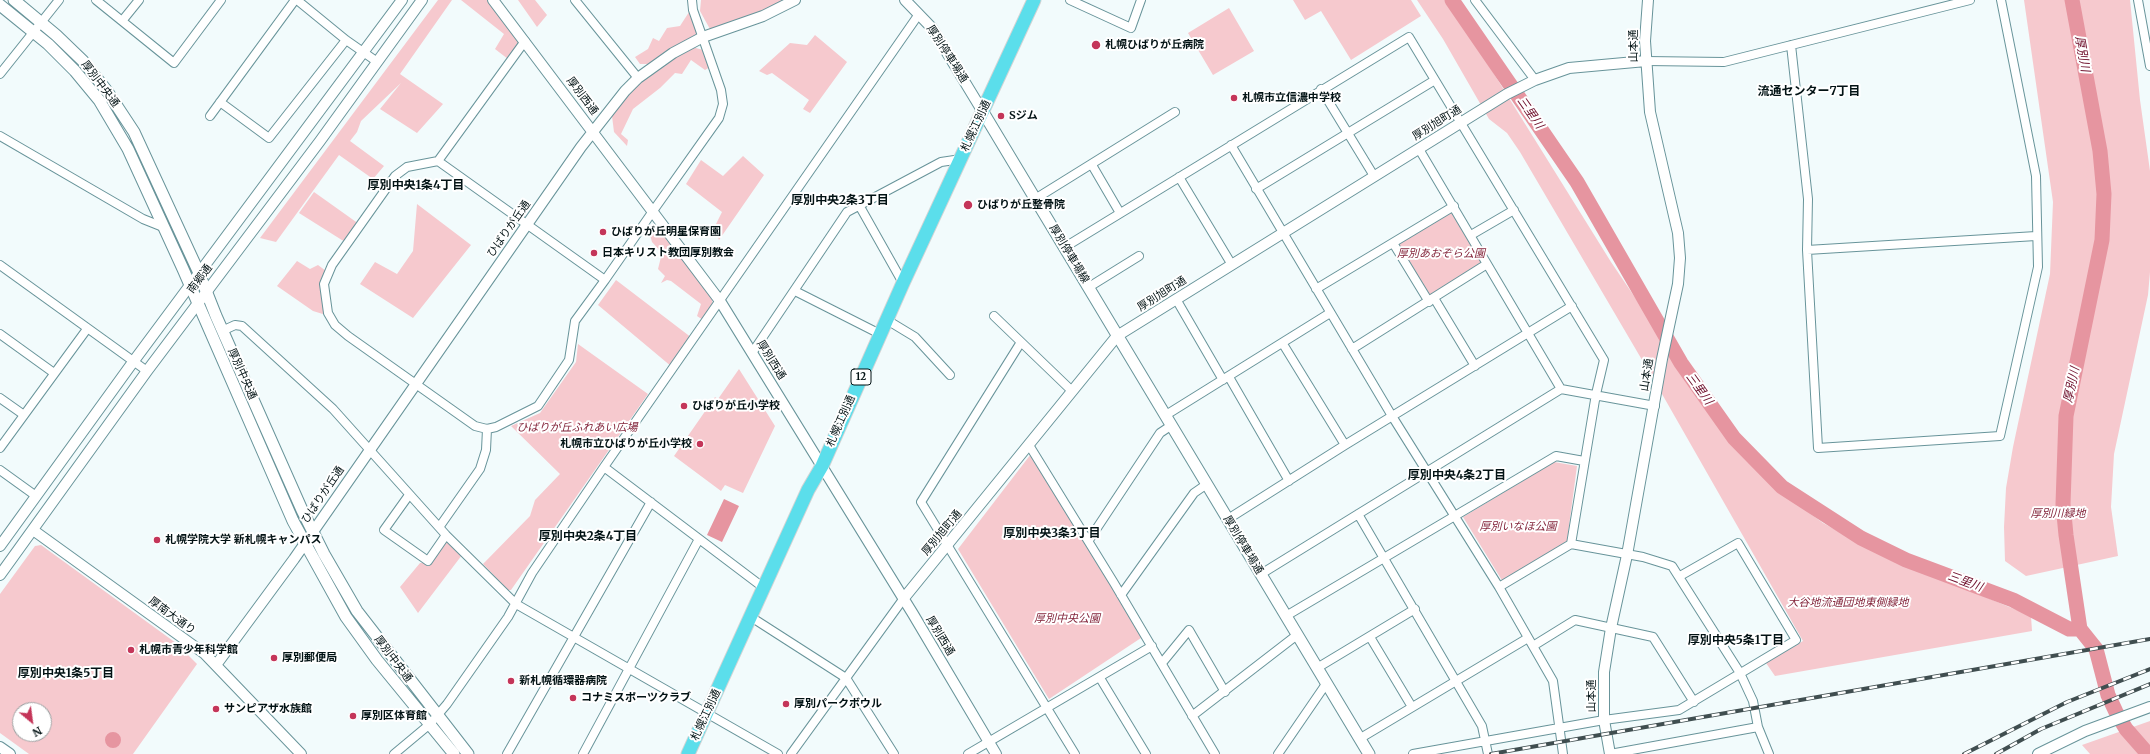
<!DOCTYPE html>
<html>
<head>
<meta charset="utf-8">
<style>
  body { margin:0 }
  #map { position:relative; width:2150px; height:754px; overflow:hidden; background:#f2fbfc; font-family:Merriweather,serif }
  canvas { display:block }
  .north { position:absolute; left:12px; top:702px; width:40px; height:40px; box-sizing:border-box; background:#fff; border:1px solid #9aa0a1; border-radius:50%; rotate:151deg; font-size:11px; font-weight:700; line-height:16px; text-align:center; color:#021214 }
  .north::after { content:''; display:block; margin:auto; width:14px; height:18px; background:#c43559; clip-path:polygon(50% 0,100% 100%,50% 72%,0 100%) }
</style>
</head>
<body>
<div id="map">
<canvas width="2150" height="754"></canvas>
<div class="north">N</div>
</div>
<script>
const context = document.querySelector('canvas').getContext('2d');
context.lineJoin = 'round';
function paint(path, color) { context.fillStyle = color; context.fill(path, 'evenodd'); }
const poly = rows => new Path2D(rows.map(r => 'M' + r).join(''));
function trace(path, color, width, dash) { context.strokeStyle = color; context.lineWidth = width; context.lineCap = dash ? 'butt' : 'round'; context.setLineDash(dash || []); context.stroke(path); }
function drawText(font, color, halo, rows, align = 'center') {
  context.font = font + ' Merriweather,"Noto Sans JP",serif'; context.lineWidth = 4; context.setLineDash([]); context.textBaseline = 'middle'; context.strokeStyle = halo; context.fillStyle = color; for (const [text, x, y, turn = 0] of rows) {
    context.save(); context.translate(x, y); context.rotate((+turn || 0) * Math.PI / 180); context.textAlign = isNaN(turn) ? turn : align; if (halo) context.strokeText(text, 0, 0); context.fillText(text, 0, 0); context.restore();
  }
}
paint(poly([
  [438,0,452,0,400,74,443,104,417,133,380,109,401,83,361,121,357,132,350,141,384,166,373,179,339,155,276,242,260,238],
  [461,0,489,0,521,41,508,59,495,49,504,34],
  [518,0,535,0,547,15,537,27],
  [701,0,791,0,711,31,700,11],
  [1293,0,1411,0,1421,16,1351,60,1321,11,1305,20],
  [1417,0,1448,0,1611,262,1736,447,1777,489,1823,523,1872,550,2031,616,2032,631,1775,676,1766,663,1803,641,1662,394,1520,152,1507,133,1489,119,1443,39],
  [2024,0,2130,0,2140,100,2150,171,2150,272,2148,295,2114,454,2111,507,2118,556,2026,576,2005,561,2004,527,2006,488,2013,447,2050,274,2053,202],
  [1229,8,1254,51,1213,75,1188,33],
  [691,9,700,36,654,64,640,64,635,57,648,49,653,38,659,41,667,28,680,26],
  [815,35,847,62,810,113,803,109,809,100,772,73,767,75,759,71,790,43,807,45],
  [692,47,707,51,710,67,705,70,691,60,682,74,675,73,660,88,633,109,621,134,628,140,627,146,614,132,612,116,627,95,657,68],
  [743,156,764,175,719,240,714,228,722,212,686,184,701,160,723,176],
  [314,192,359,224,345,242,299,213],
  [417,204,471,245,413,318,360,284,375,262,397,274,413,251],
  [1453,209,1484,264,1430,298,1397,244],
  [655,230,665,233,712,298,713,307,706,322,697,316,701,304,671,281,667,280,661,283,665,276,658,269,662,253,652,242,650,235],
  [297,261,310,269,318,265,326,271,326,315,313,311,277,286],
  [616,280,692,338,672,367,598,305],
  [578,344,648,394,511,590,508,590,483,564,530,516,535,500,560,474,511,426,540,413,576,362],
  [739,369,775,426,743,493,725,485,721,491,674,456,715,397,718,399],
  [1031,454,1144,636,1049,699,958,549],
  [1554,462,1577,466,1567,541,1503,582,1463,517],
  [447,539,462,555,418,613,400,587,420,563,430,562],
  [41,545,176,643,197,664,133,754,29,754,0,733,0,594,35,546],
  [20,710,44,710,44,734,20,734],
  [2150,721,2150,754,2090,754,2082,745]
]), '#f6c9ce');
paint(poly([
  [724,499,739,506,722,542,707,535],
  '105 740a8 8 0 1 1 16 0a8 8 0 1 1-16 0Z'
]), '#e695a0');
trace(poly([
  [1452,0,1577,182,1681,363,1734,438,1782,487,1861,538,1906,560,2013,600,2069,629,2080,629],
  [2072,0,2100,151,2104,194,2102,240,2066,416,2063,504,2066,535,2080,629,2096,649,2108,695,2116,712,2126,729,2148,754]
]), '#e695a0', 15);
const minor = poly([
  [96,0,174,63,221,0],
  [297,0,346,40,376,61],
  [575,0,638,78],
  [1070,0,1131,28,1141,0],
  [1475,0,1535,80],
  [2138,0,2150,66],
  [122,21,139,0],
  [1791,45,1808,199,1807,250,1818,448,2000,436,2038,267,2036,176,2001,0],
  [1646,61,1724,62,1970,0],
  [0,74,59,0],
  [1321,89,1374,176],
  [220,102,269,138,346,40],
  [210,116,295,0],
  [0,136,143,219,163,227],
  [1231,145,1392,416,1499,587,1553,681,1563,754],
  [1419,149,1561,389],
  [438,161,525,41],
  [1092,165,1120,213],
  [1179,177,1232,265],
  [1256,189,1435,80],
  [1035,199,1175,112],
  [859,205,903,283],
  [1471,235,1514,210],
  [1393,243,1429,302],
  [1065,247,1409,37,1604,360,1596,394,1571,544],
  [1807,250,2036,236],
  [0,265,147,371],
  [605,280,438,161,407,167,395,176,332,265,324,284,328,313,335,325,348,336,475,426,487,429,496,427,538,406,569,360,575,321,605,280,653,211,719,118,723,104,721,90,693,10,692,0],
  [1089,287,1139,256],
  [1316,289,1454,206],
  [795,291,880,334],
  [1434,298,1475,366],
  [1176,299,1223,380],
  [994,316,1072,391],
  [887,320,915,337,950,375],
  [222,331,235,325,242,326,333,409,446,535,516,604,778,754],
  [0,334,54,373],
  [1021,342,921,502,1075,754],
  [1283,344,1345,445],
  [1352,349,1487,264],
  [752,353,847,212,941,162,961,159],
  [1229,377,1289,481],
  [0,398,24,415],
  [1166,415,1330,313],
  [1029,445,1114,583,1215,754],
  [0,448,87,329],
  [604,467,764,588],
  [0,470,36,496],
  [409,495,384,530,428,561,446,535],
  [1358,514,1482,726,1488,754],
  [1228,519,1345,445,1572,306],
  [440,526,480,469,486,450,487,429],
  [1089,540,1160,433,1172,425],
  [1261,574,1561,389,1655,406],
  [1499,587,1571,544,1643,557,1672,566,1740,673,1753,701,1758,727,1769,754],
  [1121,595,1194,493,1207,484],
  [1286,616,1556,456,1584,461],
  [751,617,846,678,894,754],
  [1370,637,1412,707],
  [1533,646,1575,620,1653,637,1694,702],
  [1162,663,1189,630,1225,692],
  [1317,668,1415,609],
  [1100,678,1146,754],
  [1192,716,1297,635],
  [1359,739,1528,638],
  [394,754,430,724,447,704,508,617,532,573,604,467,919,14],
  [507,754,651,502],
  [583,754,699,539],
  [791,754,904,598],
  [968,754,1152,646],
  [1278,754,1326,684],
  [1413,754,1604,720,1679,710,1796,640,1738,543,1680,576],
  [1610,754,1758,727]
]);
const tertiary = poly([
  [493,0,720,301,913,614,996,754],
  [905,0,932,28,983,112],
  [33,530,205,654,301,754],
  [0,546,133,362,402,0],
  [0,575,147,371,320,141,422,0],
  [904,598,1117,336,1507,94,1535,80,1569,68,1646,61],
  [216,665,294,559,581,147,625,91,638,78,673,53,703,37,763,16,795,0],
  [0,747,10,754],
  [1610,754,1604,720,1604,672,1611,628,1627,555,1662,359,1678,284,1680,258,1678,233,1650,112,1645,41,1648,0],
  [2038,754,2085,731,2150,707]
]);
const secondary = poly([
  [14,0,56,35,83,61,107,91,134,132,199,273,216,316,302,510,324,554,357,611,468,754],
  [0,5,48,44,75,71,99,100,128,149,183,269,293,521,305,543,346,617,377,660,454,754],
  [983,112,1369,754]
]);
const trunk = poly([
  [688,754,808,490,822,466,903,283,1034,0]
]);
trace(minor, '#68949a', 10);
trace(tertiary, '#68949a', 12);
trace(secondary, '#68949a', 13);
trace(trunk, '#d1d4d5', 15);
trace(minor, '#fff', 8);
trace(tertiary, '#fff', 10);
trace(secondary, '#fff', 11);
trace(trunk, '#5bdeeb', 13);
const rail = poly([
  [1491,754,2150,639],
  [1964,754,2067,702,2150,669],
  [1996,754,2041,729,2150,684]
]);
trace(rail, '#404e50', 4);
trace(rail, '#fff', 2.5, [8]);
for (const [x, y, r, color] of [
  [1096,45,5,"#c43559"],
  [1234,98,4,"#c43559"],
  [1001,116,4,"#c43559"],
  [968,205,5,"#c43559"],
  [603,232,4,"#c43559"],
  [594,253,4,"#c43559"],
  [684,406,4,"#c43559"],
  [700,444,4,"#c43559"],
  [157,540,4,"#c43559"],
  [131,650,4,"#c43559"],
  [274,658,4,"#c43559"],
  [511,681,4,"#c43559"],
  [573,698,4,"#c43559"],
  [786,704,4,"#c43559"],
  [216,709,4,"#c43559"],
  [353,716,4,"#c43559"]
]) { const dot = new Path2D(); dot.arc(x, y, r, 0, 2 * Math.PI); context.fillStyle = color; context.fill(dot); trace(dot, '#fff', 1.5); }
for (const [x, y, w] of [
  [861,377,20]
]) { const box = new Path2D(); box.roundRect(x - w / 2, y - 8, w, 16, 3); context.fillStyle = '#fff'; context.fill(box); trace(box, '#021214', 1); }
drawText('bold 10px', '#021214', null, [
  ["12",861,377]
]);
drawText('bold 11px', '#021214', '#fff', [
  ["札幌ひばりが丘病院",1105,45],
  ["札幌市立信濃中学校",1242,98],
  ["Sジム",1009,116],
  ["ひばりが丘整骨院",977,205],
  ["ひばりが丘明星保育園",611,232],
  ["日本キリスト教団厚別教会",602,253],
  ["ひばりが丘小学校",692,406],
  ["札幌市立ひばりが丘小学校",692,444,"right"],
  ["札幌学院大学 新札幌キャンパス",165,540],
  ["札幌市青少年科学館",139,650],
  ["厚別郵便局",282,658],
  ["新札幌循環器病院",519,681],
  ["コナミスポーツクラブ",581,698],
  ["厚別パークボウル",794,704],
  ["サンピアザ水族館",224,709],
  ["厚別区体育館",361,716]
], 'left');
drawText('11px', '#021214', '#fff', [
  ["山本通",1634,46,-90],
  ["厚別停車場通",947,54,57],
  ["厚別中央通",100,84,53],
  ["厚別西通",582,96,53],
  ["厚別旭町通",1437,123,-32],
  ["札幌江別通",976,126,-65],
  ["ひばりが丘通",509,229,-55],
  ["厚別停車場線",1069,254,59],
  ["南郷通",200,279,-53],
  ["厚別旭町通",1162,294,-32],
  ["厚別西通",771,360,58],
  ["厚別中央通",242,374,66],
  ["山本通",1647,375,-81],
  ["札幌江別通",841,421,-66],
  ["ひばりが丘通",323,495,-56],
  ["厚別旭町通",942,533,-50],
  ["厚別停車場通",1243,545,59],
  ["厚南大通り",172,616,36],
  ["厚別西通",940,636,59],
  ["厚別中央通",393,659,53],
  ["山本通",1592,696,-90],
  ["札幌江別通",706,715,-65]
]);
drawText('italic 11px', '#84263c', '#fff', [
  ["厚別あおぞら公園",1441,254],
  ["ひばりが丘ふれあい広場",577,428],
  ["厚別川緑地",2058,514],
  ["厚別いなほ公園",1518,527],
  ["大谷地流通団地東側緑地",1848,603],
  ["厚別中央公園",1067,619]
]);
drawText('italic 12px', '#6d0d2a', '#fff', [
  ["厚別川",2082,54,80],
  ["三里川",1530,113,55],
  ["厚別川",2072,385,-78],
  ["三里川",1699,389,54],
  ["三里川",1965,582,20]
]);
drawText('bold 12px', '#021214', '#fff', [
  ["流通センター7丁目",1809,92],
  ["厚別中央1条4丁目",416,186],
  ["厚別中央2条3丁目",840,201],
  ["厚別中央4条2丁目",1457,476],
  ["厚別中央3条3丁目",1052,534],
  ["厚別中央2条4丁目",588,537],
  ["厚別中央5条1丁目",1736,641],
  ["厚別中央1条5丁目",66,674]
]);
</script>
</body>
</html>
